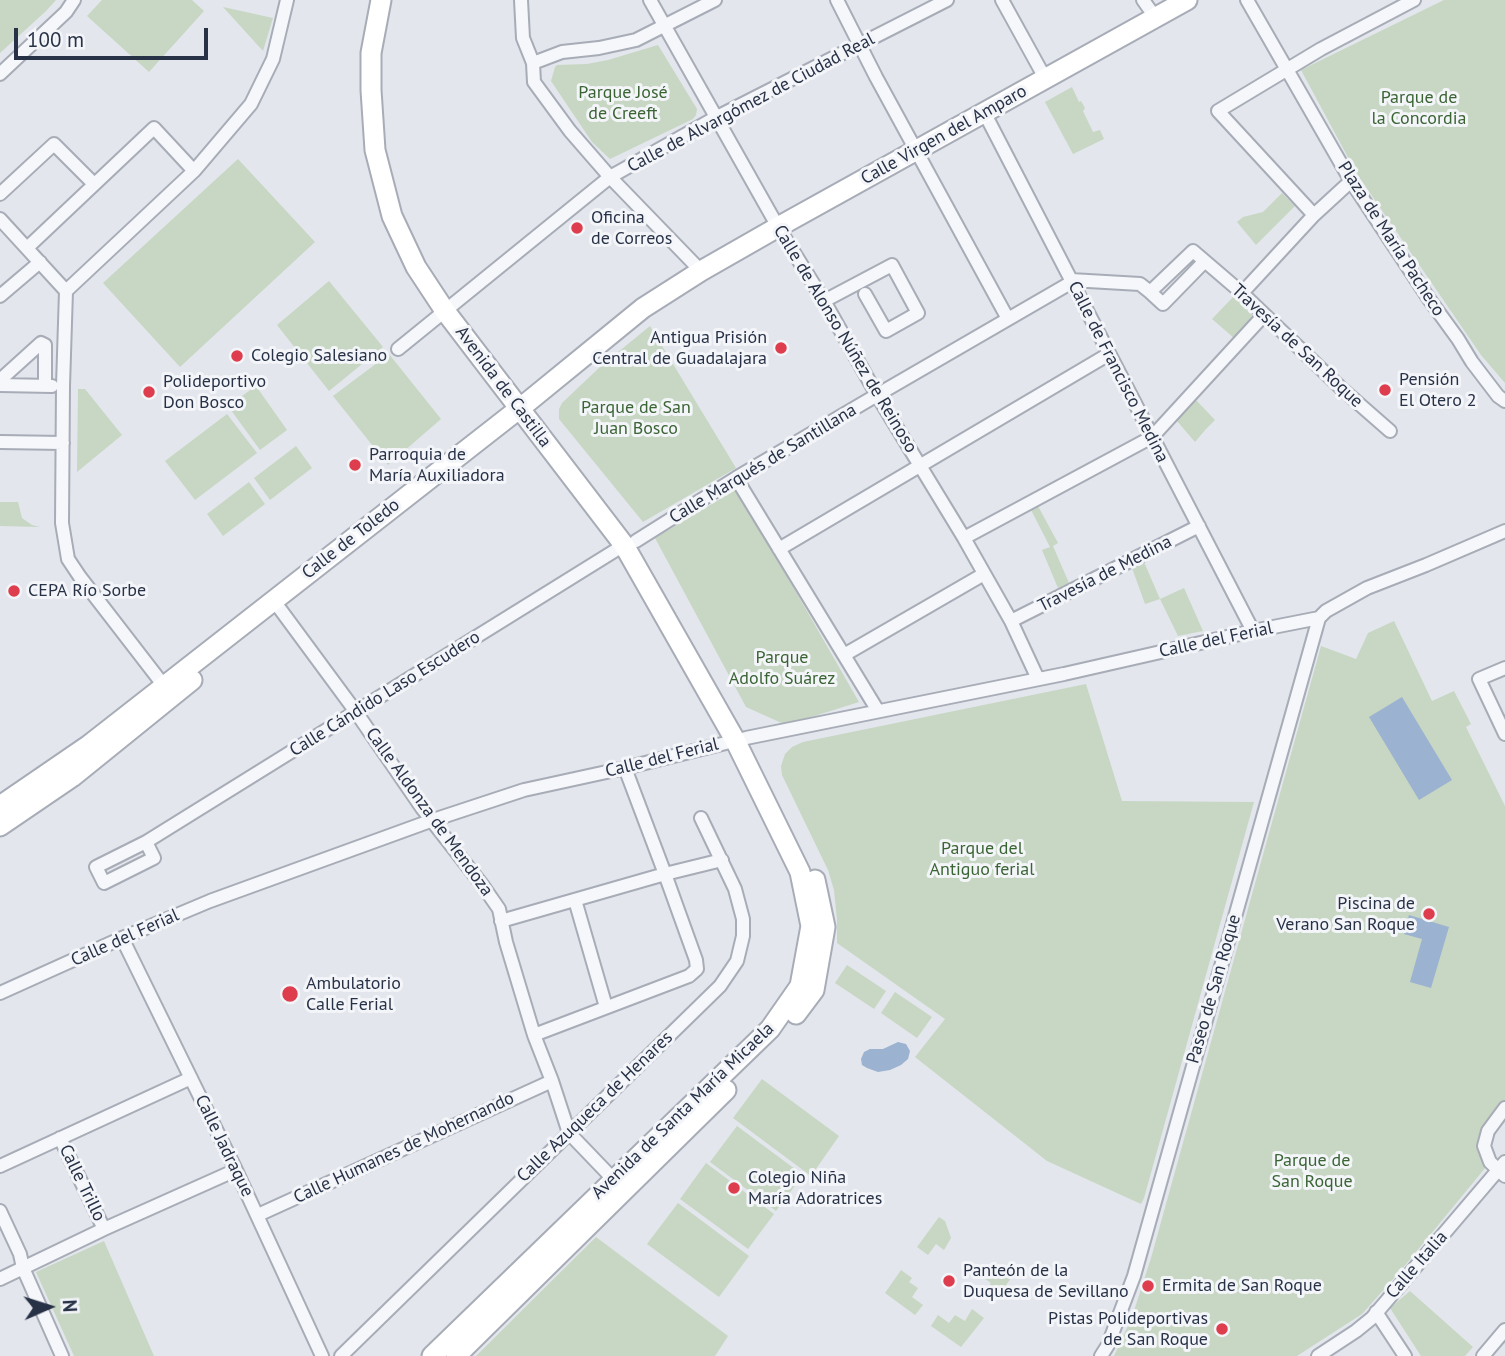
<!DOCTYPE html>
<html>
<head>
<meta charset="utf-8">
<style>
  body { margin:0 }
  #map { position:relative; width:1505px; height:1356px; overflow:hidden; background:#e3e6ec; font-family:"PT Sans",sans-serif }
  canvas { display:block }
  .north { position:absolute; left:14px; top:1272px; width:70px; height:70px; -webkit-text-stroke:5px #f3f5f9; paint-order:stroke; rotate:87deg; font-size:19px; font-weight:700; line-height:28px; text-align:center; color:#283247 }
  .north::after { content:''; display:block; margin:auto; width:24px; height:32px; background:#283247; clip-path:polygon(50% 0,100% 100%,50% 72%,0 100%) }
  .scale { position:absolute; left:14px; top:28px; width:194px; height:32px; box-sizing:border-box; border:4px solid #283247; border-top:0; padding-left:9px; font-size:21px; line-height:24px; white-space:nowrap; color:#283247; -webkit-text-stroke:5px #f3f5f9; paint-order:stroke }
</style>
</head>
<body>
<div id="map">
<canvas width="1505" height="1356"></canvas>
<div class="north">N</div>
<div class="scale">100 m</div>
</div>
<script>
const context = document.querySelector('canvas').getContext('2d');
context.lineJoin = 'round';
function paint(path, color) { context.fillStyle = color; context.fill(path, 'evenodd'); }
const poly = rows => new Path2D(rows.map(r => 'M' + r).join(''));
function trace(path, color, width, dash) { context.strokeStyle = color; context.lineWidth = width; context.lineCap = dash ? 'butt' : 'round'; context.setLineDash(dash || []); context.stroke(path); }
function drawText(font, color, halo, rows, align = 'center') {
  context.font = font + ' "PT Sans",sans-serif'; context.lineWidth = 6; context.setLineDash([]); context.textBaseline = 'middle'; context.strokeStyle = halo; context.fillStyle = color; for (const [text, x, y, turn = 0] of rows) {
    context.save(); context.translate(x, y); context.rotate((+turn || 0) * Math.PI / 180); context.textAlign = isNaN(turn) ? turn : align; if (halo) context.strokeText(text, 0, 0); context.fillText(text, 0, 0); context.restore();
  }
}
paint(poly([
  [0,0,56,0,46,11,0,53],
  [102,0,192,0,204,11,149,72,87,16],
  [1444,0,1505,0,1505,383,1481,355,1357,174,1301,70],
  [223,7,273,18,263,51],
  [658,45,697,109,696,115,693,119,610,159,592,142,551,81,555,67,557,65,587,64,608,60],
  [1072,87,1079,102,1081,101,1085,108,1083,111,1093,132,1100,130,1104,139,1073,154,1045,102],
  [238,159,315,242,180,367,103,283],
  [1282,193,1295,206,1256,245,1237,222,1243,217,1263,212],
  [329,281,383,347,329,391,277,325],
  [1234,296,1254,316,1234,338,1212,319],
  [650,326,736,468,643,522,559,419,559,409,562,403,601,366],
  [389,354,441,419,388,465,333,396],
  [256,386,287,430,260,450,228,406],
  [78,389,85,389,122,435,77,472],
  [1196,400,1215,420,1206,429,1195,442,1177,421],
  [227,414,257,453,195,500,165,461],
  [296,446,312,468,270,500,254,478],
  [249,482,265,504,223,536,207,514],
  [737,489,859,702,786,725,746,707,655,538],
  [0,502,18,502,22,518,32,525,40,527,0,526],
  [1038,506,1058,543,1053,546,1069,583,1058,588,1042,550,1050,547,1031,510],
  [1144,562,1160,599,1184,588,1203,631,1178,636,1160,599,1145,604,1132,568],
  [1394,621,1432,701,1454,691,1471,724,1466,727,1505,806,1505,1101,1483,1130,1481,1154,1486,1167,1402,1269,1362,1314,1297,1356,1114,1356,1132,1317,1151,1258,1321,646,1356,659,1368,633],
  [1086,684,1122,801,1254,802,1144,1198,1141,1204,1047,1161,915,1057,945,1019,837,943,837,920,834,890,828,870,782,775,781,766,785,754,792,747,803,742],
  [847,965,886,991,874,1009,835,983],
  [895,992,932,1017,917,1038,881,1013],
  [762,1079,839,1136,811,1176,733,1118],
  [737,1126,803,1175,776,1211,710,1162],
  [706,1163,774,1214,748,1249,680,1199],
  [678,1203,749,1256,719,1297,647,1244],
  [939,1217,945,1221,951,1238,944,1250,936,1244,928,1255,917,1247],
  [596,1237,728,1336,715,1356,476,1356],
  [104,1241,154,1356,74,1356,36,1272],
  [991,1266,1003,1268,1010,1267,1016,1271,994,1302,983,1294,991,1283,983,1277],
  [901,1270,912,1278,909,1282,918,1288,912,1297,923,1305,915,1315,885,1293],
  [1410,1291,1473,1347,1465,1356,1421,1356,1390,1308],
  [972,1309,984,1318,961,1347,931,1326,938,1315,949,1323,955,1315,965,1321]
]), '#c7d7c3');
paint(poly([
  [1402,697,1452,780,1419,800,1369,717],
  [1409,915,1449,927,1431,988,1410,982,1422,939,1404,934],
  [898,1042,906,1044,910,1051,908,1059,901,1065,890,1070,878,1072,867,1068,862,1065,861,1059,864,1052,870,1049,883,1049]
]), '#9bb2d0');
const street = poly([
  [521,0,523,38,533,63,534,82,570,131,610,177,701,271],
  [650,0,778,227,824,301,877,395,964,538,1011,621,1038,679],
  [837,0,876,77,1008,319],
  [1002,0,1045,78],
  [1143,0,1155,17],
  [1247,0,1351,181,1429,299,1458,339,1472,362,1498,396,1505,401],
  [533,63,562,52,599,48,636,40,715,0],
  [0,74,66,12,74,0],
  [984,112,1253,631],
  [0,194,54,144,94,184],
  [1314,215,1218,111,1321,49,1414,0],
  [0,219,66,291],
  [27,248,154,128,194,171],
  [1071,280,1140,284,1150,292,1193,251,1242,293,1342,389,1390,431],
  [1150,292,1163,304,1204,262],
  [1242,293,1314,215,1351,181],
  [0,296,40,262],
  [824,301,892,265,918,313,886,331,865,294],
  [398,349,610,177,715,118,947,0],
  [0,380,41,343,45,345,45,386],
  [0,385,52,386],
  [0,442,63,443],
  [736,478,878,711],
  [964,538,1152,437,1264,315],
  [636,541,736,478,877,395,1072,282],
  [779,549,1109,354],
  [280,609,356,712,422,808,483,886,499,909,506,942,534,1035,552,1081,569,1133,617,1183],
  [1011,621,1199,526],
  [844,655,984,574],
  [1505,668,1479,679,1505,734],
  [168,691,80,577,68,559,62,523,63,386,66,291,194,171,251,104,273,59,287,0],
  [146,842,96,867,104,883,154,858,146,842,624,545],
  [575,900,606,1007],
  [501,921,665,874,722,860],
  [122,938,236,1170,322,1356],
  [0,993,122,938,210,901,433,820,524,790,625,768,746,738,1064,674,1253,631,1319,618,1326,611,1367,588,1426,565,1505,531],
  [534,1035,689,976,697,969,696,960,665,874,625,768],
  [1505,1108,1488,1131,1484,1146,1490,1162,1505,1176],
  [60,1138,104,1229],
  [0,1166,191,1078],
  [0,1211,20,1254,23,1268,62,1356],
  [258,1215,552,1081],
  [0,1279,104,1229,236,1170],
  [1376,1312,1405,1356],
  [341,1356,720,986,737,961,743,936,743,919,735,889,701,818],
  [1101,1356,1108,1345,1134,1276,1319,618],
  [1318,1356,1356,1331,1372,1318,1505,1162],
  [1483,1356,1505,1330]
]);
const secondary = poly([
  [381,0,371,53,371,90,375,150,392,216,416,267,445,311,624,545,735,740,800,872,811,926,800,986,770,1029,432,1356],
  [0,806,89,745,529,401,643,308,701,271,778,227,1187,0],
  [0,826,72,777,192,680],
  [796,1014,814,990,825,927,815,880],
  [456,1356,726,1090]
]);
trace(street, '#a7acb7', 16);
trace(secondary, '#a7acb7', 23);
trace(street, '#f6f7fa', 12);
trace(secondary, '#fff', 19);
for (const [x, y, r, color] of [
  [577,228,7,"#dd3d4d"],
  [781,348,7,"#dd3d4d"],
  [237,356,7,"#dd3d4d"],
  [1385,390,7,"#dd3d4d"],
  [149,392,7,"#dd3d4d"],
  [355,465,7,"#dd3d4d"],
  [14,591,7,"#dd3d4d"],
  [1429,914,7,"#dd3d4d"],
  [290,994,9,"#dd3d4d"],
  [734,1188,7,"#dd3d4d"],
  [949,1281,7,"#dd3d4d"],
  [1148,1286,7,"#dd3d4d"],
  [1222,1329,7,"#dd3d4d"]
]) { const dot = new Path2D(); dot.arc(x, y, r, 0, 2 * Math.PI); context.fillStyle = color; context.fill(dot); trace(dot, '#f3f5f9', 2.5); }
drawText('18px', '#3b6434', '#f3f5f9', [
  ["Parque José",623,93],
  ["de Creeft",623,114],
  ["Parque de",1419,98],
  ["la Concordia",1419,119],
  ["Parque de San",636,408],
  ["Juan Bosco",636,429],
  ["Parque",782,658],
  ["Adolfo Suárez",782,679],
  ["Parque del",982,849],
  ["Antiguo ferial",982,870],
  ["Parque de",1312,1161],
  ["San Roque",1312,1182]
]);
drawText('18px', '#283247', '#f3f5f9', [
  ["Calle de Alvargómez de Ciudad Real",751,103,-28],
  ["Calle Virgen del Amparo",944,135,-29],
  ["Plaza de María Pacheco",1391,239,57],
  ["Calle de Alonso Núñez de Reinoso",845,339,59],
  ["Travesía de San Roque",1297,346,43],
  ["Calle de Francisco Medina",1118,372,63],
  ["Avenida de Castilla",503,387,53],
  ["Calle Marqués de Santillana",763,464,-31],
  ["Calle de Toledo",351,539,-38],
  ["Travesía de Medina",1105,574,-27],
  ["Calle del Ferial",1216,640,-12],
  ["Calle Cándido Laso Escudero",385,694,-32],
  ["Calle del Ferial",662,758,-14],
  ["Calle Aldonza de Mendoza",429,812,54],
  ["Calle del Ferial",125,938,-24],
  ["Paseo de San Roque",1214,989,-74],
  ["Calle Azuqueca de Henares",595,1107,-44],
  ["Avenida de Santa María Micaela",683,1111,-44],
  ["Calle Jadraque",224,1146,64],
  ["Calle Humanes de Mohernando",404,1148,-25],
  ["Calle Trillo",82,1183,64],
  ["Calle Italia",1417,1265,-49]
]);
drawText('18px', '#283247', '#f3f5f9', [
  ["Oficina",591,218],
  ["de Correos",591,239],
  ["Antigua Prisión",767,338,"right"],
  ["Central de Guadalajara",767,359,"right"],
  ["Colegio Salesiano",251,356],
  ["Pensión",1399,380],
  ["El Otero 2",1399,401],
  ["Polideportivo",163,382],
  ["Don Bosco",163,403],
  ["Parroquia de",369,455],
  ["María Auxiliadora",369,476],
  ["CEPA Río Sorbe",28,591],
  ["Piscina de",1415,904,"right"],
  ["Verano San Roque",1415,925,"right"],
  ["Ambulatorio",306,984],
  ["Calle Ferial",306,1005],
  ["Colegio Niña",748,1178],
  ["María Adoratrices",748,1199],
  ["Panteón de la",963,1271],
  ["Duquesa de Sevillano",963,1292],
  ["Ermita de San Roque",1162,1286],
  ["Pistas Polideportivas",1208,1319,"right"],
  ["de San Roque",1208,1340,"right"]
], 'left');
</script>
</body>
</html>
